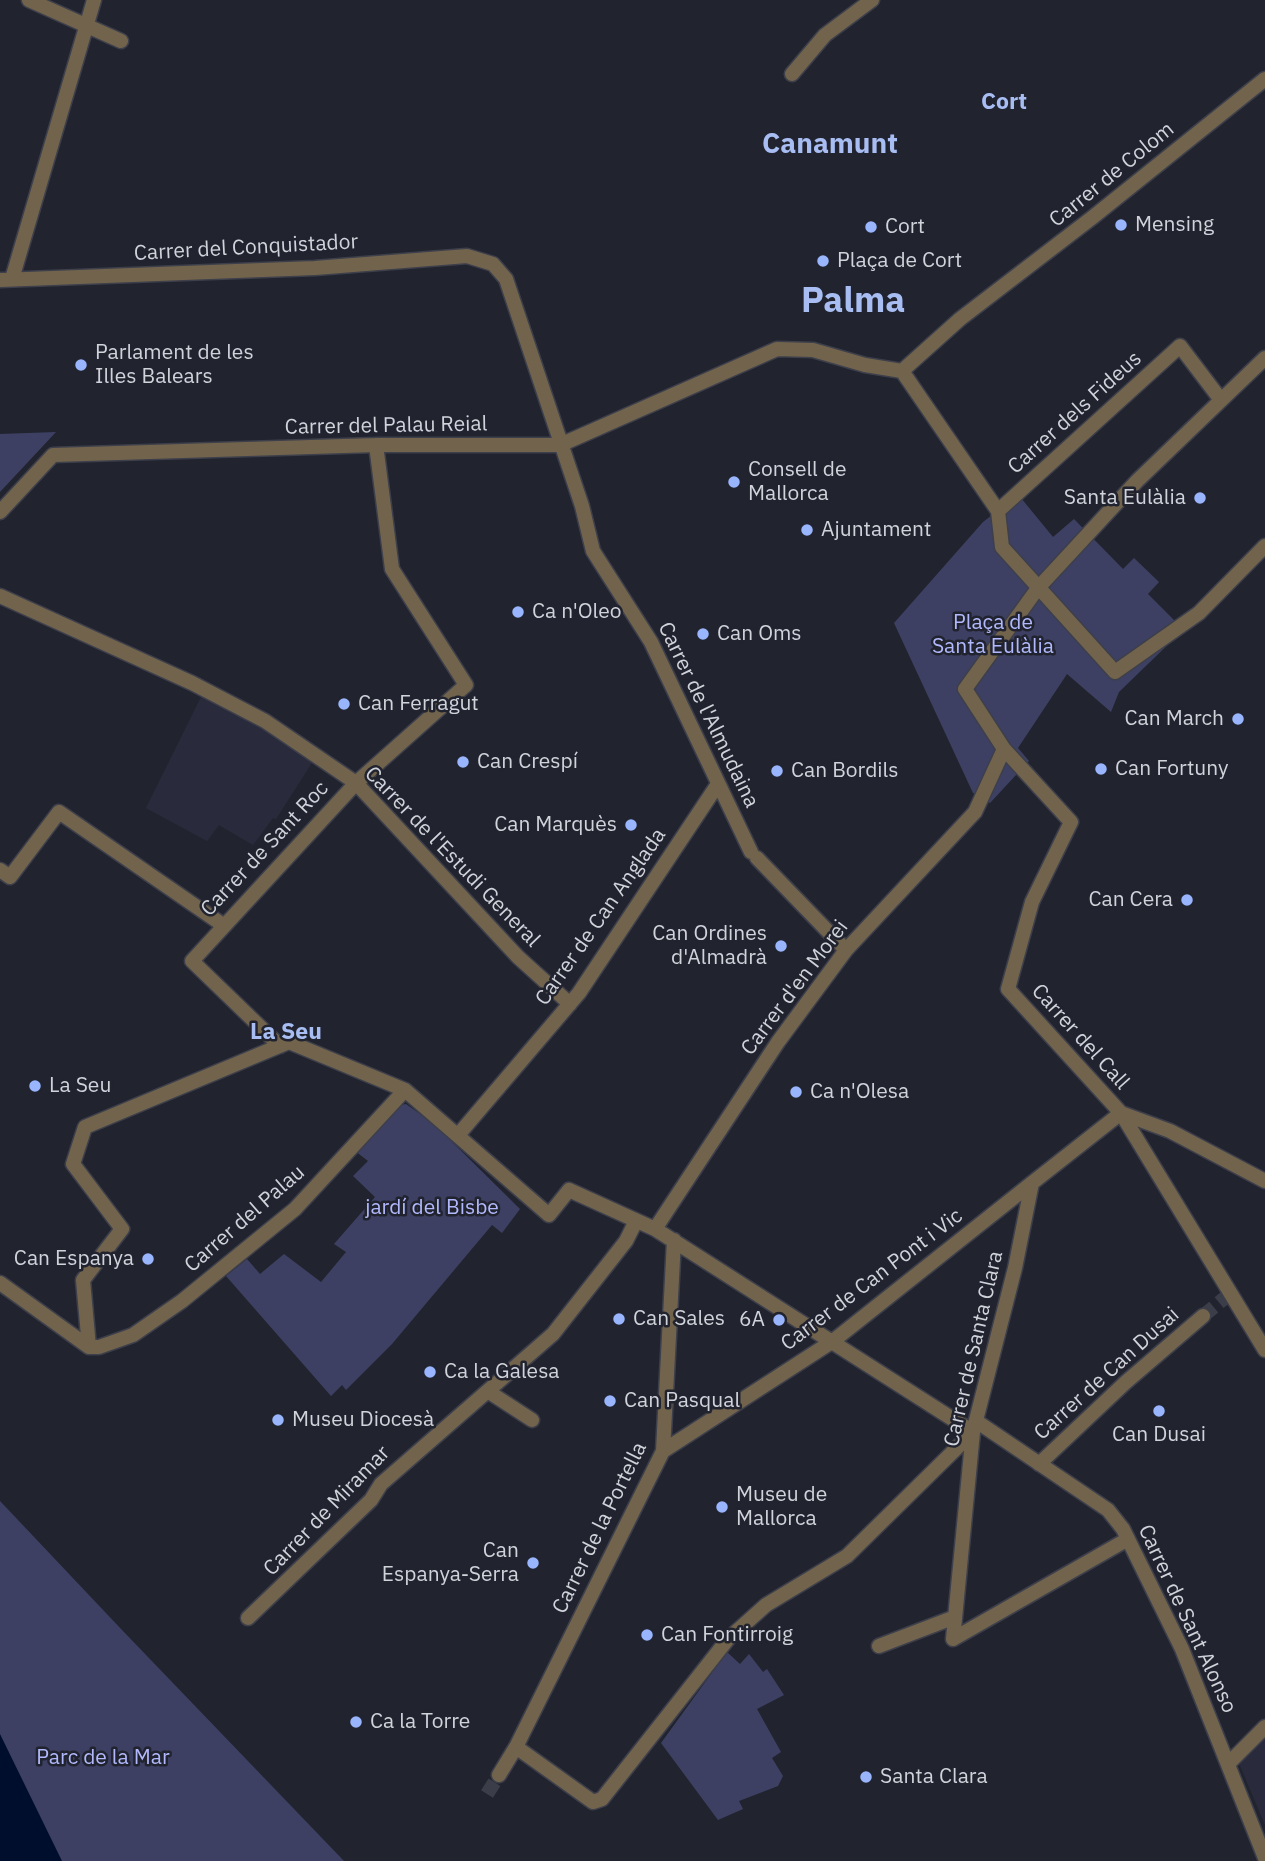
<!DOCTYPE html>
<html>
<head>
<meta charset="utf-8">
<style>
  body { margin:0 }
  canvas { display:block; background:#21232f }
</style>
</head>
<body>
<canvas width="1265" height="1861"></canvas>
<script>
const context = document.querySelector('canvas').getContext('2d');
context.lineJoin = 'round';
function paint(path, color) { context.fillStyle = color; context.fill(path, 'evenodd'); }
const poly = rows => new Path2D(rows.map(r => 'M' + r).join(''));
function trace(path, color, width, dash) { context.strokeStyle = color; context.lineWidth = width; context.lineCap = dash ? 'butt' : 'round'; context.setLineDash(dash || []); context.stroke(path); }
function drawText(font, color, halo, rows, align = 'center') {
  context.font = font + ' "IBM Plex Sans",sans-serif'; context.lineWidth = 5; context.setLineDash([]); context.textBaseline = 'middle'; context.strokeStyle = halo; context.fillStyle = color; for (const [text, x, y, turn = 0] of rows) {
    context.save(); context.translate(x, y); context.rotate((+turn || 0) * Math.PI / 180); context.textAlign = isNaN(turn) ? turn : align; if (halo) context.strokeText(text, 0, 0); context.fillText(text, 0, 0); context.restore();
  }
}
paint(poly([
  [202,695,256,723,313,761,276,819,273,818,253,845,219,825,207,841,146,808],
  [1265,1734,1265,1825,1238,1761]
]), '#292b3d');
paint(poly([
  [56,432,0,492,0,434],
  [1021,498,1053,537,1074,519,1123,569,1134,558,1159,582,1148,594,1180,626,1180,633,1119,692,1111,712,1067,674,1018,748,1029,761,990,803,973,793,894,623,983,522,1005,505],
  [406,1104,434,1124,520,1209,502,1233,492,1225,392,1344,346,1390,342,1385,331,1396,226,1276,247,1259,260,1274,284,1254,321,1282,346,1252,334,1244,375,1197,353,1176,368,1161,355,1151,395,1106],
  [0,1501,122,1630,344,1861,0,1861],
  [727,1652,740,1664,749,1654,763,1672,767,1669,784,1695,757,1709,781,1752,772,1758,783,1776,778,1786,739,1801,743,1809,718,1820,661,1743]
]), '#3d4062');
paint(poly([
  [0,1734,62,1861,0,1861]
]), '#000e2e');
trace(poly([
  [1203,1316,1227,1296],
  [487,1794,499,1775]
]), '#3b3d49', 14, [14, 7]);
const street = poly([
  [29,0,121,41],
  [792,74,825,35,872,0],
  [12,279,94,0],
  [0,280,315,268,467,256,493,264,506,279,582,506,593,551,651,642,751,852],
  [1265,358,1137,481,1038,588,965,689,1004,749,1071,822,1032,902,1008,989,1121,1113,1265,1350],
  [902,371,998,511,1002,547,1115,672,1199,613,1265,546],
  [998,511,1180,346,1221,400],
  [0,512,53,455,376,445,560,445,777,349,813,350,865,365,902,371,960,319,1093,217,1265,79],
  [0,596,192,683,265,721,356,783,518,957,570,1004],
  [757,858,846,950],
  [0,870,10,877,59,812,223,925],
  [280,1046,192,961,356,783,466,685,392,569,376,445],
  [1121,1113,1170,1131,1265,1181],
  [459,1134,579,993,718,784],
  [655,1229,778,1042,846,950,975,812,1004,749],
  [0,1283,89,1347,99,1347,133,1335,182,1301,295,1209,405,1090],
  [89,1347,83,1280,122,1229,73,1164,85,1127,289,1042,405,1090,549,1215,569,1190,655,1229,973,1432,847,1556,766,1605,728,1639,602,1799,593,1802,516,1747],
  [489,1392,532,1420],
  [976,1421,1108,1510,1123,1529,1182,1649,1265,1858],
  [663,1451,833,1341,1032,1183],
  [1039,1464,1126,1382,1203,1316],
  [248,1618,371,1500,381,1484,553,1334,626,1241,636,1221],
  [953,1639,973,1432,1015,1268,1032,1183,1121,1113],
  [953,1639,1128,1539],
  [879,1646,955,1617],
  [1229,1763,1265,1727],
  [499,1775,516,1747,663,1451,674,1240]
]);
trace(street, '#3d3f4b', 17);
trace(street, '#72644c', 14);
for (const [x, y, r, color] of [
  [1121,225,7,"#99b5fd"],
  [871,227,7,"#99b5fd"],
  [823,261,7,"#99b5fd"],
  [81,365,7,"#99b5fd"],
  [734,482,7,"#99b5fd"],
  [1200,498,7,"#99b5fd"],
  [807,530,7,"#99b5fd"],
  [518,612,7,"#99b5fd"],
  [703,634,7,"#99b5fd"],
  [344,704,7,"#99b5fd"],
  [1238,719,7,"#99b5fd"],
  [463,762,7,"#99b5fd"],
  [1101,769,7,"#99b5fd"],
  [777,771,7,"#99b5fd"],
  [631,825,7,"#99b5fd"],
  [1187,900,7,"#99b5fd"],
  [781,946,7,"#99b5fd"],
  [35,1086,7,"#99b5fd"],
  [796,1092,7,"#99b5fd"],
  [148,1259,7,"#99b5fd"],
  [619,1319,7,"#99b5fd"],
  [779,1320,7,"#99b5fd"],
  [430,1372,7,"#99b5fd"],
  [610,1401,7,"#99b5fd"],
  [1159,1411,7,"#99b5fd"],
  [278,1420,7,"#99b5fd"],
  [722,1507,7,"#99b5fd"],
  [533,1563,7,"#99b5fd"],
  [647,1635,7,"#99b5fd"],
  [356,1722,7,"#99b5fd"],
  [866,1777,7,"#99b5fd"]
]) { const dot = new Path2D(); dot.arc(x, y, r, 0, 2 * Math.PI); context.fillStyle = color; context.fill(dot); trace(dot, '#21232f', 2.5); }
drawText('21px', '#d1d3db', '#21232f', [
  ["Carrer de Colom",1112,175,-39],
  ["Carrer del Conquistador",246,248,-3],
  ["Carrer dels Fideus",1075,413,-42],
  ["Carrer del Palau Reial",386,426,-1],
  ["Carrer de l'Almudaina",708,715,64],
  ["Carrer de Sant Roc",265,849,-47],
  ["Carrer de l'Estudi General",452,857,46],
  ["Carrer de Can Anglada",601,917,-55],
  ["Carrer d'en Morei",795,988,-53],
  ["Carrer del Call",1080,1037,48],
  ["Carrer del Palau",245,1219,-41],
  ["Carrer de Can Pont i Vic",872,1280,-37],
  ["Carrer de Santa Clara",974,1349,-77],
  ["Carrer de Can Dusai",1107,1374,-42],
  ["Carrer de Miramar",327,1511,-46],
  ["Carrer de la Portella",600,1528,-64],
  ["Carrer de Sant Alonso",1187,1619,65]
]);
drawText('21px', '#d1d3db', '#21232f', [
  ["Mensing",1135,225],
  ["Cort",885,227],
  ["Plaça de Cort",837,261],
  ["Parlament de les",95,353],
  ["Illes Balears",95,377],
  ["Consell de",748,470],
  ["Mallorca",748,494],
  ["Santa Eulàlia",1186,498,"right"],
  ["Ajuntament",821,530],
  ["Ca n'Oleo",532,612],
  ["Can Oms",717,634],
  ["Can Ferragut",358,704],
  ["Can March",1224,719,"right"],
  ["Can Crespí",477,762],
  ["Can Fortuny",1115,769],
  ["Can Bordils",791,771],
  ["Can Marquès",617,825,"right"],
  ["Can Cera",1173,900,"right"],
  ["Can Ordines",767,934,"right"],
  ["d'Almadrà",767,958,"right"],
  ["La Seu",49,1086],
  ["Ca n'Olesa",810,1092],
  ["Can Espanya",134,1259,"right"],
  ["Can Sales",633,1319],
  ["6A",765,1320,"right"],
  ["Ca la Galesa",444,1372],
  ["Can Pasqual",624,1401],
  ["Museu Diocesà",292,1420],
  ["Can Dusai",1159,1435,"center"],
  ["Museu de",736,1495],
  ["Mallorca",736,1519],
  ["Can",519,1551,"right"],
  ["Espanya-Serra",519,1575,"right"],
  ["Can Fontirroig",661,1635],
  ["Ca la Torre",370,1722],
  ["Santa Clara",880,1777]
], 'left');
drawText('21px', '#b1b9fc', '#21232f', [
  ["Plaça de",993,623],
  ["Santa Eulàlia",993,647],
  ["jardí del Bisbe",432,1208],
  ["Parc de la Mar",103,1758]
]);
drawText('bold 23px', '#a8bef3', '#21232f', [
  ["Cort",1004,102],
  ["La Seu",286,1032]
]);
drawText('bold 28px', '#a8bef3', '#21232f', [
  ["Canamunt",830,145]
]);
drawText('bold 35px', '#a8bef3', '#21232f', [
  ["Palma",853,302]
]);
</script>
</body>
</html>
